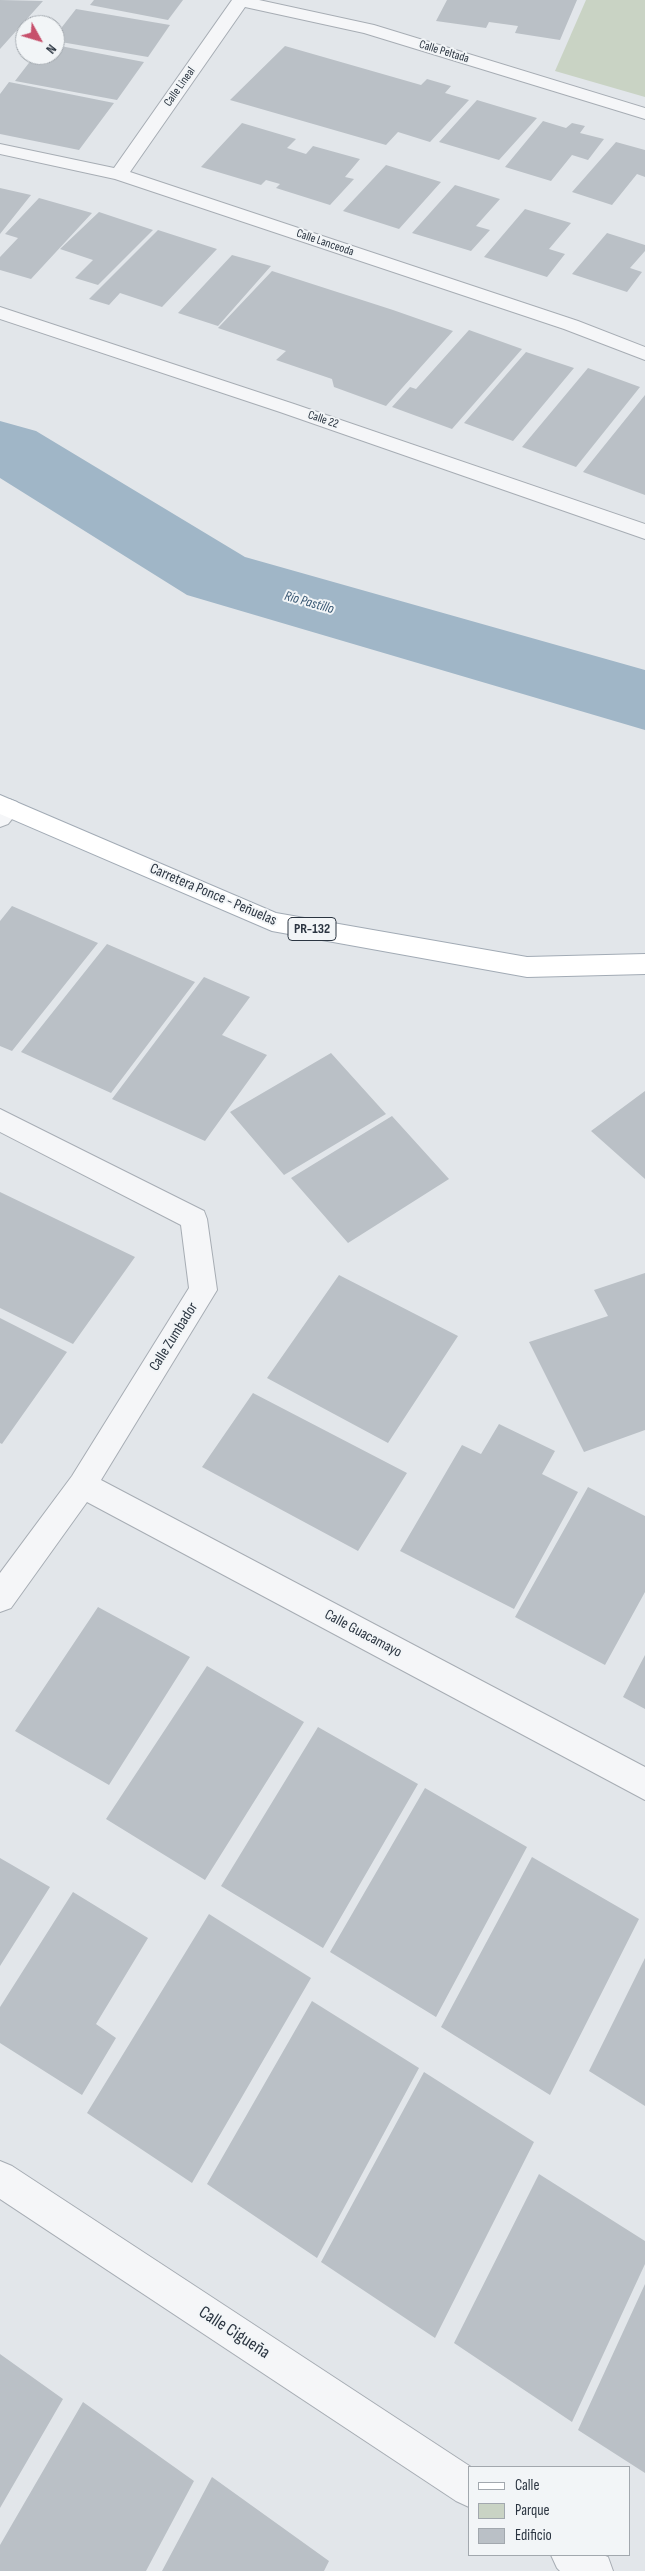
<!DOCTYPE html>
<html>
<head>
<meta charset="utf-8">
<style>
  body { margin:0 }
  #map { position:relative; width:645px; height:2571px; overflow:hidden; background:#e2e6ea; font-family:"Sofia Sans Condensed",sans-serif }
  canvas { display:block }
  .legend { position:absolute; left:468px; top:2466px; width:162px; height:90px; box-sizing:border-box; background:#f2f5f7; border:1px solid #a2a8ae; margin:0; padding:6px 9px; list-style:none; font-size:15px; color:#2b3541 }
  .legend li { display:flex; align-items:center; gap:10px; height:25px }
  .legend b { width:25px; border:1px solid #a2a8ae }
  .north { position:absolute; left:15px; top:15px; width:50px; height:50px; box-sizing:border-box; background:#f2f5f7; border:1px solid #a2a8ae; border-radius:50%; rotate:129deg; font-size:14px; font-weight:700; line-height:20px; text-align:center; color:#2b3541 }
  .north::after { content:''; display:block; margin:auto; width:18px; height:22px; background:#c7506c; clip-path:polygon(50% 0,100% 100%,50% 72%,0 100%) }
</style>
</head>
<body>
<div id="map">
<canvas width="645" height="2571"></canvas>
<ul class="legend">
<li><b style="height:6px;background:#fff"></b>Calle</li>
<li><b style="height:14px;background:#c9d3c4"></b>Parque</li>
<li><b style="height:14px;background:#bac0c6"></b>Edificio</li>
</ul>
<div class="north">N</div>
</div>
<script>
const context = document.querySelector('canvas').getContext('2d');
context.lineJoin = 'round';
function paint(path, color) { context.fillStyle = color; context.fill(path, 'evenodd'); }
const poly = rows => new Path2D(rows.map(r => 'M' + r).join(''));
function trace(path, color, width, dash) { context.strokeStyle = color; context.lineWidth = width; context.lineCap = dash ? 'butt' : 'round'; context.setLineDash(dash || []); context.stroke(path); }
function drawText(font, color, halo, rows, align = 'center') {
  context.font = font + ' "Sofia Sans Condensed",sans-serif'; context.lineWidth = 4; context.setLineDash([]); context.textBaseline = 'middle'; context.strokeStyle = halo; context.fillStyle = color; for (const [text, x, y, turn = 0] of rows) {
    context.save(); context.translate(x, y); context.rotate((+turn || 0) * Math.PI / 180); context.textAlign = isNaN(turn) ? turn : align; if (halo) context.strokeText(text, 0, 0); context.fillText(text, 0, 0); context.restore();
  }
}
paint(poly([
  [586,0,645,0,645,97,555,71]
]), '#c9d3c4');
paint(poly([
  [0,421,36,431,245,557,645,670,645,730,187,595,0,478,0,421]
]), '#a0b6c7');
paint(poly([
  [0,0,43,1,0,49],
  [94,0,183,0,168,20,90,5],
  [447,0,577,0,560,40,515,33,518,26,489,22,486,28,436,21],
  [76,9,170,25,148,57,55,41,55,36],
  [55,45,144,62,117,100,15,81,35,55,55,55],
  [285,46,421,85,427,79,451,86,445,93,469,100,430,142,398,132,386,145,230,100],
  [9,82,114,103,79,150,0,134,0,94],
  [477,100,537,118,499,160,439,142],
  [543,121,566,128,572,123,585,126,580,133,604,139,588,160,572,155,551,181,505,167],
  [242,123,296,139,287,148,306,154,313,146,360,159,345,177,354,179,330,205,276,188,280,184,266,180,261,185,201,167],
  [616,142,645,150,645,177,637,174,612,205,572,192],
  [386,165,441,182,399,229,343,211],
  [455,185,500,199,476,226,490,230,471,251,412,233],
  [0,188,31,195,0,234],
  [39,198,92,213,31,279,0,270,0,257,18,238,5,234],
  [525,209,571,223,549,249,565,254,547,277,484,257],
  [99,212,153,230,98,285,75,278,93,260,60,249],
  [158,230,217,249,162,307,120,293,109,305,89,299],
  [607,233,645,245,645,251,630,268,642,272,627,292,572,274],
  [232,255,271,266,218,326,178,313],
  [272,271,393,310,453,331,386,406,334,387,332,379,276,360,286,351,218,328],
  [469,330,522,349,452,429,392,407,410,387,416,389],
  [526,352,574,368,513,441,464,423],
  [588,368,640,387,576,467,522,447],
  [645,395,645,495,583,472],
  [12,906,98,943,12,1051,0,1046,0,921],
  [107,944,195,982,111,1093,21,1052],
  [204,977,250,997,222,1035,267,1055,205,1141,112,1099],
  [331,1053,386,1114,284,1175,230,1112],
  [645,1091,645,1179,591,1131],
  [392,1116,449,1179,348,1243,291,1178],
  [0,1192,135,1257,73,1344,0,1308],
  [645,1273,645,1430,584,1452,529,1342,608,1316,594,1290],
  [339,1275,458,1336,388,1443,267,1378],
  [0,1318,67,1352,2,1444,0,1443],
  [253,1393,407,1473,358,1551,202,1467],
  [499,1424,555,1451,542,1474,578,1492,514,1609,400,1551,462,1445,481,1454],
  [588,1487,645,1516,645,1592,605,1665,515,1617],
  [98,1607,190,1657,109,1785,15,1731],
  [645,1655,645,1709,623,1697],
  [207,1666,304,1722,205,1880,106,1819],
  [318,1727,418,1784,323,1948,221,1886],
  [425,1788,527,1847,436,2017,330,1952],
  [532,1857,639,1919,550,2095,441,2027],
  [0,1858,50,1887,0,1966],
  [73,1892,148,1938,96,2024,116,2038,82,2095,0,2043,0,2007],
  [209,1914,311,1978,192,2183,87,2113],
  [645,1958,645,2106,589,2071],
  [312,2001,419,2068,317,2258,207,2184],
  [424,2072,534,2142,435,2338,321,2262],
  [539,2174,645,2241,645,2264,572,2422,454,2343],
  [645,2284,645,2473,578,2430],
  [0,2354,63,2399,0,2508],
  [83,2402,194,2481,146,2571,0,2571,0,2545],
  [212,2477,329,2561,324,2571,162,2571]
]), '#bac0c6');
const street = poly([
  [232,0,259,0,374,25,645,108,645,119,364,33,245,7,130,172,578,321,645,347,645,360,564,329,115,179,0,154,0,144,114,168,232,0],
  [0,307,294,404,645,524,645,539,280,412,0,319,0,307],
  [9,799,17,802,21,808,8,824,0,827,0,803,9,799],
  [0,1109,204,1211,207,1219,217,1290,101,1480,645,1767,645,1800,87,1502,11,1608,0,1612,0,1573,72,1476,189,1288,181,1225,0,1132,0,1109],
  [0,2161,12,2166,471,2467,469,2467,469,2507,456,2501,0,2199,0,2161],
  [551,2555,603,2555,608,2557,613,2571,560,2571,557,2568,551,2555]
]);
const primary = poly([
  [0,795,276,913,527,957,645,954,645,974,527,977,272,931,0,814,0,795]
]);
trace(street, '#a7adb4', 2);
trace(primary, '#a2abb5', 2);
paint(street, '#f5f6f8');
paint(primary, '#fff');
drawText('12px', '#2b3541', '#f2f5f7', [
  ["Calle Peltada",444,52,17],
  ["Calle Lineal",180,87,-55],
  ["Calle Lanceoda",325,243,19],
  ["Calle 22",323,420,19]
]);
drawText('italic 14px', '#385773', '#f2f5f7', [
  ["Río Pastillo",309,603,16]
]);
for (const [x, y, w] of [
  [312,929,48]
]) { const box = new Path2D(); box.roundRect(x - w / 2, y - 11.5, w, 23, 4); context.fillStyle = '#f2f5f7'; context.fill(box); trace(box, '#2b3541', 1); }
drawText('bold 14px', '#2b3541', null, [
  ["PR-132",312,929]
]);
drawText('15px', '#2b3541', '#f2f5f7', [
  ["Carretera Ponce - Peñuelas",213,895,23],
  ["Calle Zumbador",174,1337,-58],
  ["Calle Guacamayo",363,1634,28]
]);
drawText('18px', '#2b3541', '#f2f5f7', [
  ["Calle Cigueña",234,2333,33]
]);
</script>
</body>
</html>
